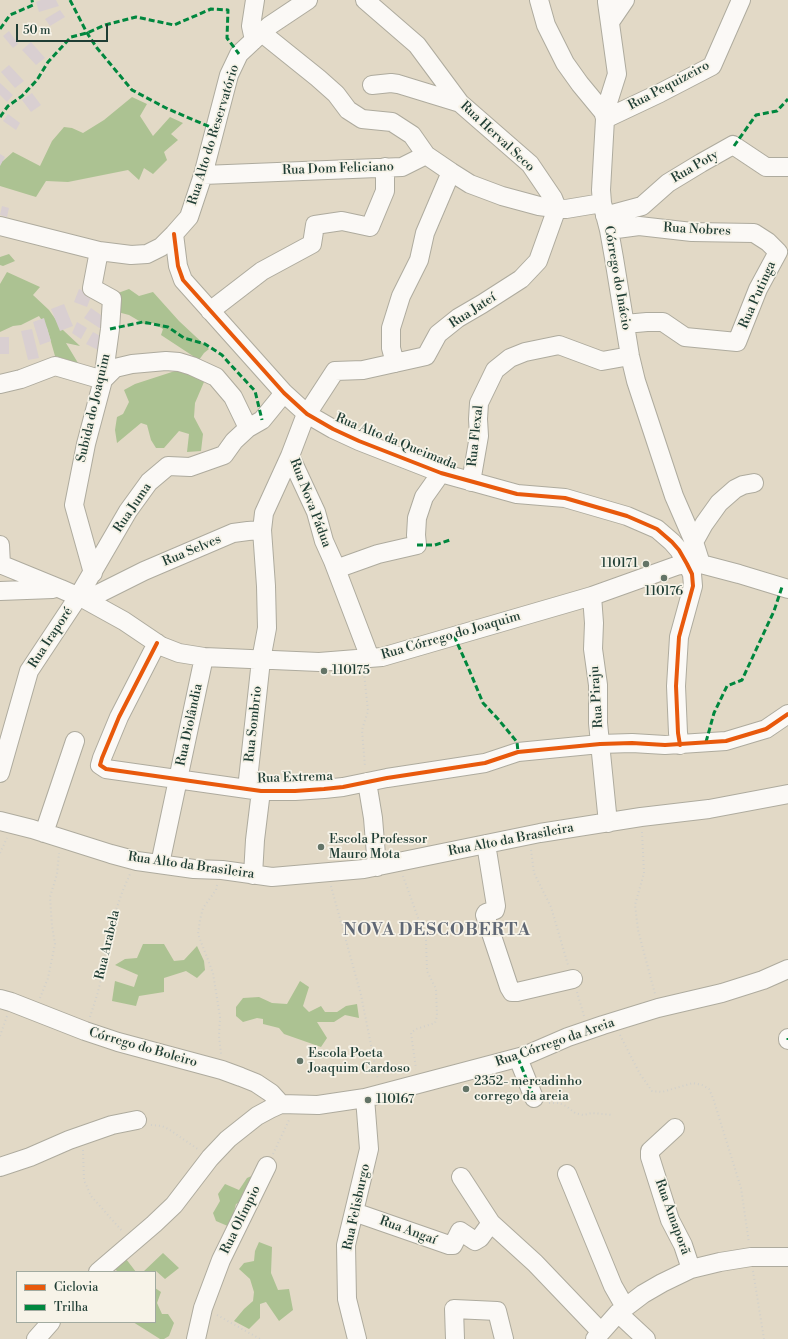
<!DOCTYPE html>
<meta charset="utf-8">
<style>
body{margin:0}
#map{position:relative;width:788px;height:1339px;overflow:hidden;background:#e2d9c6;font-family:"Libre Bodoni",serif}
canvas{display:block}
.legend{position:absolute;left:16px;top:1271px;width:140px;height:52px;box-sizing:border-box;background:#f7f3e8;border:1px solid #a1aaa0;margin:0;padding:5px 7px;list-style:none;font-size:12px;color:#1f3d34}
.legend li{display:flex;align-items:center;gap:8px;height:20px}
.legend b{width:20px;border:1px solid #a1aaa0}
.scale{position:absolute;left:16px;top:24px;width:92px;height:18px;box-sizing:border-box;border:2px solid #1f3d34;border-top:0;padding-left:5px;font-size:12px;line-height:14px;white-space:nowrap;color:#1f3d34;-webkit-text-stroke:3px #f7f3e8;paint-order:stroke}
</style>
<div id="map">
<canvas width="788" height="1339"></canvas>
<ul class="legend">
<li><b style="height:5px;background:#e8590c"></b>Ciclovia</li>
<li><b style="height:5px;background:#00873e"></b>Trilha</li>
</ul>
<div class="scale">50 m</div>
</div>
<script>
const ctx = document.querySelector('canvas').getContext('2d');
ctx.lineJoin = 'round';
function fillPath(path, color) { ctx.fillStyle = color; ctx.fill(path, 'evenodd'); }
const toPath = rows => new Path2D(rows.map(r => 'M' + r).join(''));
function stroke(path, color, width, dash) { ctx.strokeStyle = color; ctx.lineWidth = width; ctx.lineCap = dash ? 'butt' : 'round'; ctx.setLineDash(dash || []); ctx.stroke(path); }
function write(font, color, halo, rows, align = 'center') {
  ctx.font = font + ' "Libre Bodoni",serif'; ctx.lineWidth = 3.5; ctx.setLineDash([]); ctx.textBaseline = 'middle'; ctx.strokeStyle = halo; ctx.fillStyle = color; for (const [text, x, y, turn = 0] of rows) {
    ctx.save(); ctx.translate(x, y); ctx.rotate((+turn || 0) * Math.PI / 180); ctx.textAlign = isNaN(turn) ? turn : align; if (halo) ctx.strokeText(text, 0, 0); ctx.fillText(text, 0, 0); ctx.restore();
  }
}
fillPath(toPath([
 [132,97,147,104,140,116,153,136,170,117,183,123,171,134,178,140,164,152,167,160,153,174,144,168,139,180,128,170,68,182,46,181,36,197,0,186,0,160,3,161,13,152,40,166,52,141,64,127,72,128,83,133,104,120],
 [9,254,15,261,3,266,0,265,0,257],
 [7,272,40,287,33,295,49,310,63,330,80,346,66,343,78,363,55,356,47,328,39,316,21,325,13,326,0,332,0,284],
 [129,289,139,296,153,292,179,321,209,349,204,353,199,360,161,335,163,329,153,323,146,325,129,315,114,311,118,293],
 [186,369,199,374,204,382,195,403,194,417,203,434,201,451,187,452,189,434,179,431,164,448,156,448,151,440,147,425,141,423,117,443,115,430,117,417,123,414,129,402,124,390,135,384,175,371],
 [143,944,164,944,174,961,184,960,197,946,204,961,205,970,197,978,186,971,164,978,164,992,139,996,136,1006,112,1001,115,981,134,987,138,975,115,965,125,959,137,958],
 [300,981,309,987,303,1006,309,1012,321,1006,325,1012,337,1012,346,1006,357,1004,359,1018,345,1015,334,1022,317,1022,327,1038,321,1047,284,1034,279,1028,263,1024,263,1019,257,1018,243,1022,236,1016,236,1007,243,998,259,997,272,1003,287,1004],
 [256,1174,248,1199,236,1204,230,1227,216,1221,213,1213,220,1201,218,1194,225,1184,239,1190,247,1178],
 [259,1242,272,1247,271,1273,278,1290,289,1289,293,1310,279,1321,266,1302,260,1304,260,1318,249,1329,234,1321,244,1309,253,1301,254,1292,250,1279,239,1269,244,1263,254,1261,255,1251],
 [163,1253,179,1268,165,1279,156,1271,154,1272,143,1272],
 [123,1255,136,1272,118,1272,112,1266],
 [155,1288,161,1292,157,1303,162,1314,168,1314,174,1323,169,1336,164,1339,160,1339,133,1322,155,1322]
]), '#acc292');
fillPath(toPath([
 [41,0,56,0,59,6,39,12,36,2],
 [60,10,65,17,50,26,45,19],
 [9,31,18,44,13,48,3,36],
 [31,42,45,58,36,65,22,50],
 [9,65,24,81,15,88,1,72],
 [0,83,13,95,7,102,0,95],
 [32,93,41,105,31,112,22,100],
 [8,114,20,123,16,130,3,121],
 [0,154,5,157,0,166],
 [2,206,9,208,7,217,0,215],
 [79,289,92,294,87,307,74,302],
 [64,304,73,326,60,331,51,309],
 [91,308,108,320,101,329,84,318],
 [44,318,51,341,40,345,33,322],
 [77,322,87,328,81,339,72,333],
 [32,329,39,358,28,360,21,331],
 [93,332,104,338,98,350,86,344],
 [0,337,9,337,9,354,0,354]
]), '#d9cfd1');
const minor = toPath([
 [539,0,546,25,565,63,580,84,604,113,605,119,601,190,602,203,609,230,614,258,630,356,636,381,674,496,694,542,701,564],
 [610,22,625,0],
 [262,33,318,78,336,94,348,110,362,119,392,122,412,135,426,155],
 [254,40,251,26,255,0],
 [372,85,391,83,398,84,460,103],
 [604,115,617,74,607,2,607,0],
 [605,119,660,93,712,66,741,0],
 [203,175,402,167,426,155,451,172,470,184,502,196,539,206,554,208,566,209,602,203],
 [605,216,642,206,668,183,701,163,733,145,766,167,788,167],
 [0,226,99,251,131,255,147,254,161,247,174,234,189,217,203,175,229,75,239,54,269,26,308,0],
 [609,230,639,226,692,232,754,233,768,242,778,252,758,289,737,342,685,337,663,322,647,322,625,324],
 [174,234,178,266,183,280,284,393,307,414,333,429,359,441,441,473,517,494,565,498,627,516,657,529,672,542,679,550,687,564,692,574,693,586,679,637,676,686,678,733,680,745],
 [210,311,262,271,312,244,315,225,342,221,370,227,385,191,385,167],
 [395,363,391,348,391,328,401,296,419,260,425,233,451,172],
 [0,384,21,379,55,366,103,380,115,368,132,364,166,361,179,362,192,366,216,377,233,397,248,428],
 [306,414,290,456,316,512,324,541,333,561,370,658],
 [307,414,335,371,363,370,426,356,438,334,458,318,482,304,521,279,538,261,557,208,553,198,530,164,460,103,417,45,365,0],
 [471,482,479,436,478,419,479,403,495,370,510,358,525,352,559,345,602,361,630,356],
 [694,542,704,524,719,503,735,489,743,485,754,483],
 [0,545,1,565],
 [0,564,61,589,86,600,124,621,161,646,179,653,204,657,319,662,382,657,592,596,676,566,687,564,701,564,739,574,788,589],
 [336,569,378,554,417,545,416,535,417,518,424,497,441,473],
 [93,573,74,505,86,444,103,380,110,329,112,299,92,288,99,251],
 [0,591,53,589],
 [592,596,594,623,593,649,598,685,598,723,608,823],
 [86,600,144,571,233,533,248,531,262,530],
 [157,643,119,717,102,758,100,765,106,769,261,791,295,791,324,789,343,787,387,778,485,763,518,752,600,744,632,743,665,745,726,741,766,729,788,714],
 [0,773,29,671,78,597,128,511,149,482,168,466,190,467,224,455,234,441,248,428,262,420,284,393],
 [367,782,373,818,377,867],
 [247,789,261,660,267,628,266,586,262,530,264,513,290,456],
 [0,821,32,829,111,854,137,861,194,869,222,870,272,877,364,869,540,833,641,817,709,809,788,794],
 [44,833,75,741],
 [486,844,496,906,495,910,486,913,485,915,509,987,512,992,517,992,573,979],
 [160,864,204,657],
 [253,875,255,840,261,791],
 [0,999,11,1002,85,1031,118,1042,222,1070,241,1077,256,1083,271,1093,281,1104],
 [788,1038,788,1040],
 [518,1058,534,1098],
 [675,1128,650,1151,650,1157,670,1220,683,1245,691,1269],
 [0,1167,30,1157,69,1140,112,1125,137,1120],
 [567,1174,613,1286,625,1307],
 [461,1177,491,1223,535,1263,601,1332],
 [354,1212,449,1245,453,1245,460,1231,475,1241,480,1238,491,1223],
 [98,1272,154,1224,174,1205,210,1158,228,1139,257,1116,270,1109,281,1104,318,1105,365,1098,524,1056,568,1037,603,1025,658,1008,722,993,763,980,788,969],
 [618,1313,646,1339],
 [36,1339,51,1322],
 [196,1339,203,1308,221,1260,267,1166],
 [357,1339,347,1299,346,1245,369,1149,365,1098],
 [455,1339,454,1309,497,1311,504,1339],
 [595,1339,618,1313,643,1294,662,1283,691,1269,720,1262,751,1257,788,1257]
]);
stroke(minor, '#aeab9e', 20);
stroke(toPath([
 [364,673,368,711,362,730,365,767],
 [642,832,644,873,635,905,638,930,655,994],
 [531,850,534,873,551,907,568,965],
 [0,853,7,838],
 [403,876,426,940,427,971,436,989,437,1016,435,1023,416,1029,411,1033,416,1069],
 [217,885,216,890,203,908,200,920,198,934,213,973,220,1017,219,1036,221,1054],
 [331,886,361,995,378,1080],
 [577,992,584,1016],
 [40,998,48,978,55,944,52,926,50,897,57,874,59,853],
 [90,1017,98,992,106,958,105,952,110,927,123,890,130,874],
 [620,1035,640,1074,652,1091,662,1092,693,1083,702,1085,709,1089,713,1098,741,1188,749,1243],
 [0,1036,7,1016],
 [549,1103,559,1103,566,1106,575,1113,583,1115,592,1113,613,1115],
 [151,1125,162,1126,170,1130,199,1150],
 [83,1150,84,1180,91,1196,123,1232],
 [273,1154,290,1118],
 [753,1271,764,1339],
 [217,1315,260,1339]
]), '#d1d0cb', 2, [1, 3]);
stroke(minor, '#fbf9f6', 18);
stroke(toPath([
 [70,0,87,33,97,48,132,90,168,109,215,129],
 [0,29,10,15,33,5,32,0],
 [0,117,8,106,22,96,37,80,48,62,71,37,87,33,105,25,136,17,174,25,211,9,228,10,227,38,239,54],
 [734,146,756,115,777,111,788,99],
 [110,329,143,322,168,327,184,338,205,344,222,355,229,363,255,391,262,420],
 [417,545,435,545,450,540],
 [454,636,468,667,483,703,498,719,517,742,518,752],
 [706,742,714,713,727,686,742,680,774,611,782,587],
 [788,1038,788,1040],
 [518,1058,534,1098]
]), '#00873e', 3, [6, 3]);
stroke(toPath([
 [174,234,178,266,183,280,284,393,307,414,333,429,359,441,441,473,517,494,565,498,627,516,657,529,672,542,679,550,687,564,692,574,693,586,679,637,676,686,678,733,680,745],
 [157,643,119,717,102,758,100,765,106,769,261,791,295,791,324,789,343,787,387,778,485,763,518,752,600,744,632,743,665,745,726,741,766,729,788,714]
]), '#e8590c', 4);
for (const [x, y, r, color] of [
 [646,564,4,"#637467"],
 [664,578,4,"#637467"],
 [324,671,4,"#637467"],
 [321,847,4,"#637467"],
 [300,1061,4,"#637467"],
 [466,1089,4,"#637467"],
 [368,1100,4,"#637467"]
]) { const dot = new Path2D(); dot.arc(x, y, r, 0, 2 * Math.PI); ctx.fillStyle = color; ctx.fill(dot); stroke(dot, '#f7f3e8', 1.5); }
write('13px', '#1f3d34', '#f7f3e8', [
 ["Rua Pequizeiro",669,86,-28],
 ["Rua Alto do Reservatório",214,135,-73],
 ["Rua Herval Seco",497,137,43],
 ["Rua Poty",695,167,-30],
 ["Rua Dom Feliciano",338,169,-2],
 ["Rua Nobres",697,230,3],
 ["Córrego do Inácio",617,278,80],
 ["Rua Putinga",758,295,-66],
 ["Rua Jateí",473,311,-33],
 ["Subida do Joaquim",94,408,-77],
 ["Rua Flexal",476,436,-84],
 ["Rua Alto da Queimada",396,442,22],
 ["Rua Nova Pádua",310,503,69],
 ["Rua Juma",133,508,-56],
 ["Rua Selves",192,551,-23],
 ["Rua Córrego do Joaquim",451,636,-16],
 ["Rua Iraporé",51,638,-57],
 ["Rua Piraju",597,697,-94],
 ["Rua Sombrio",254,724,-84],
 ["Rua Diolândia",190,725,-78],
 ["Rua Extrema",295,778,-2],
 ["Rua Alto da Brasileira",511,840,-11],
 ["Rua Alto da Brasileira",191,866,8],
 ["Rua Arabela",108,945,-77],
 ["Rua Córrego da Areia",555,1043,-19],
 ["Córrego do Boleiro",143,1048,16],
 ["Rua Felisburgo",357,1207,-78],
 ["Rua Amaporã",672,1217,70],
 ["Rua Olímpio",241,1220,-64],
 ["Rua Angaí",408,1231,20]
]);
write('13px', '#1f3d34', '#f7f3e8', [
 ["110171",638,564,"right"],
 ["110176",664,592,"center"],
 ["110175",332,671],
 ["Escola Professor",329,840],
 ["Mauro Mota",329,855],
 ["Escola Poeta",308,1054],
 ["Joaquim Cardoso",308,1069],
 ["2352- mercadinho",474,1082],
 ["corrego da areia",474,1097],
 ["110167",376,1100]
], 'left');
ctx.letterSpacing = '1px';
write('bold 17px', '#5f6774', '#f7f3e8', [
 ["NOVA DESCOBERTA",437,931]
]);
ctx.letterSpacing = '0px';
</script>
